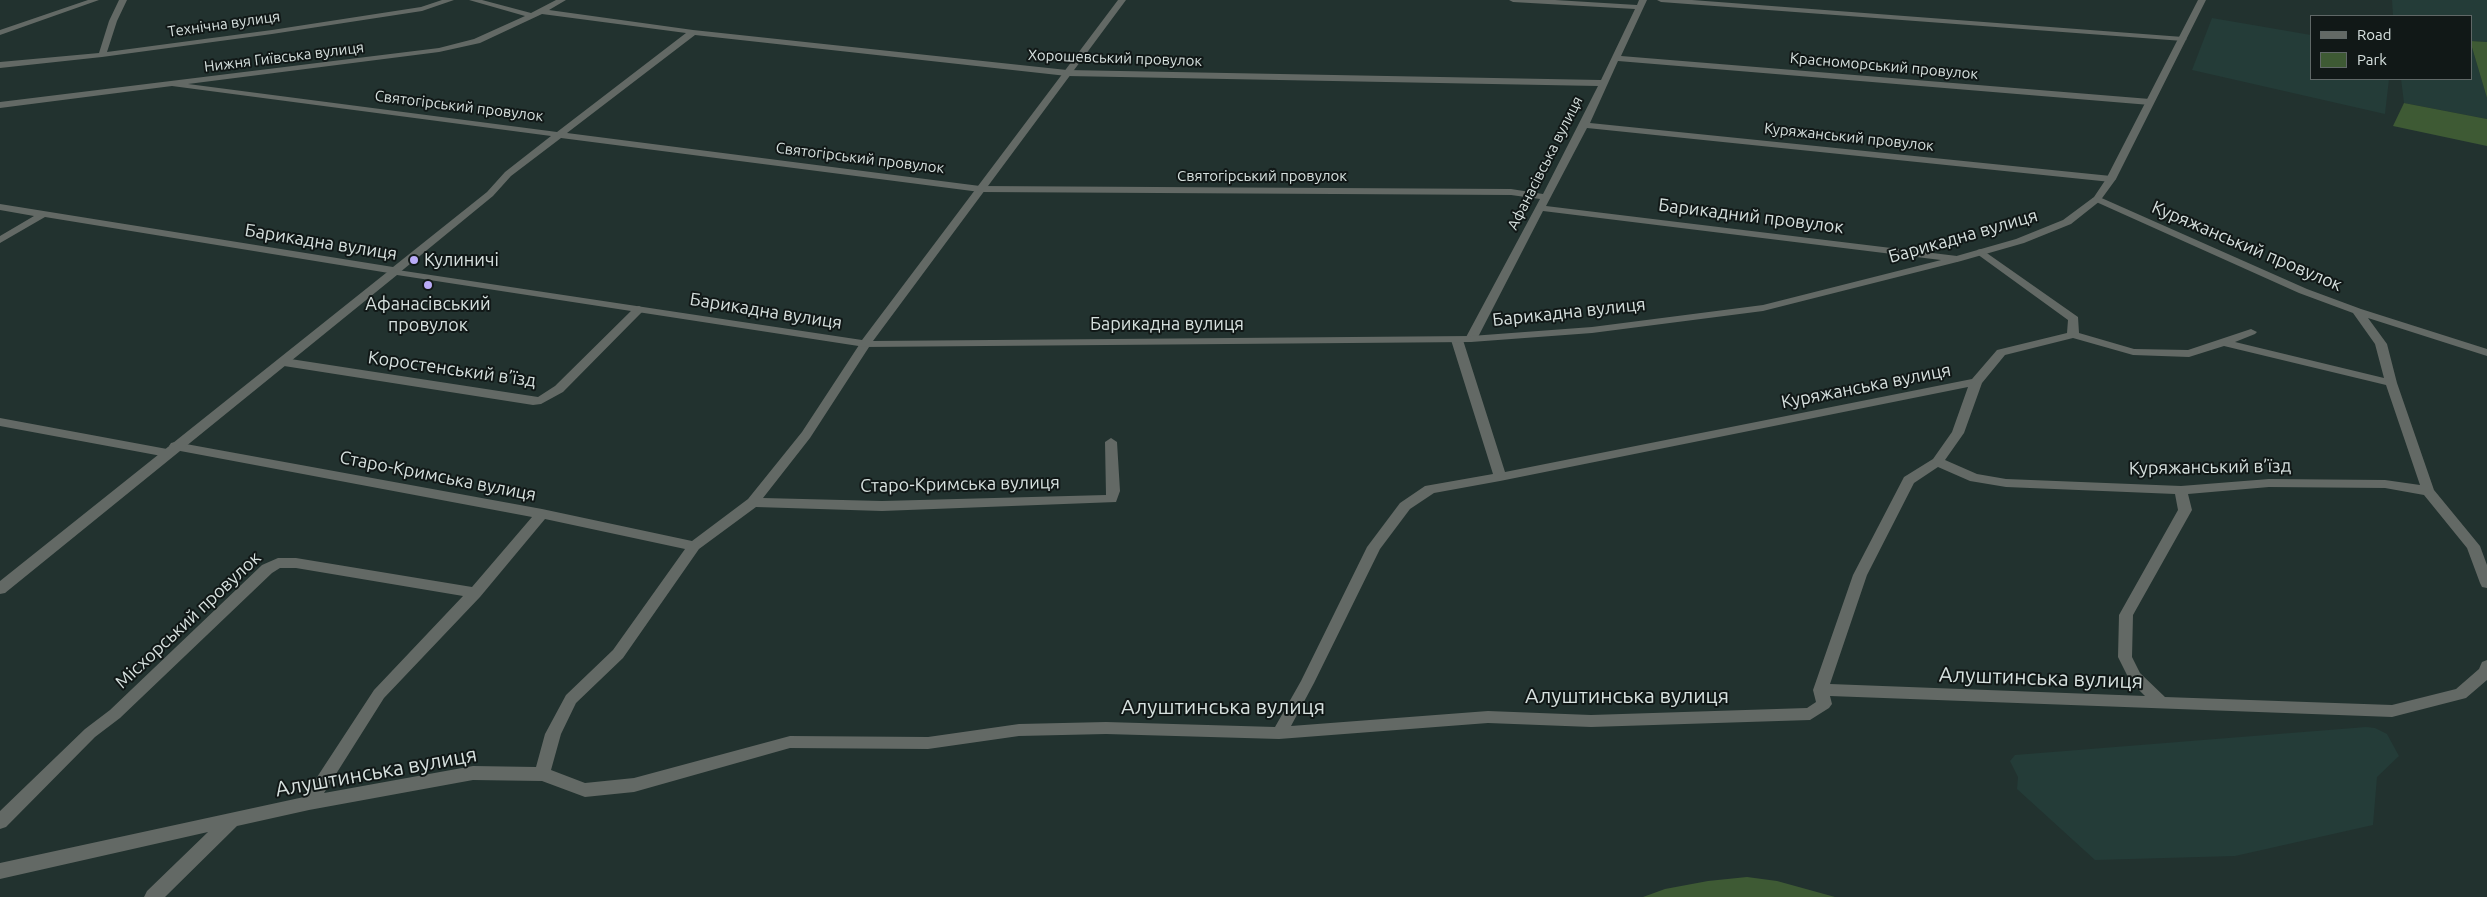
<!DOCTYPE html>
<meta charset="utf-8">
<style>
body{margin:0}
#map{position:relative;width:2487px;height:897px;overflow:hidden;background:#22322f;font-family:Ubuntu,sans-serif}
canvas{display:block}
.legend{position:absolute;left:2310px;top:15px;width:162px;height:65px;box-sizing:border-box;background:#111817;border:1px solid #606867;margin:0;padding:6px 9px;list-style:none;font-size:15px;color:#d7e1df}
.legend li{display:flex;align-items:center;gap:10px;height:25px}
.legend b{width:25px;border:1px solid #606867}
</style>
<div id="map">
<canvas width="2487" height="897"></canvas>
<ul class="legend">
<li><b style="height:6px;background:#636965"></b>Road</li>
<li><b style="height:14px;background:#3e5a34"></b>Park</li>
</ul>
</div>
<script>
const ctx = document.querySelector('canvas').getContext('2d');
ctx.lineJoin = 'round';
function fillPath(path, color) { ctx.fillStyle = color; ctx.fill(path, 'evenodd'); }
const toPath = rows => new Path2D(rows.map(r => 'M' + r).join(''));
function stroke(path, color, width, dash) { ctx.strokeStyle = color; ctx.lineWidth = width; ctx.lineCap = dash ? 'butt' : 'round'; ctx.setLineDash(dash || []); ctx.stroke(path); }
function write(font, color, halo, rows, align = 'center') {
  ctx.font = font + ' Ubuntu,sans-serif'; ctx.lineWidth = 4; ctx.setLineDash([]); ctx.textBaseline = 'middle'; ctx.strokeStyle = halo; ctx.fillStyle = color; for (const [text, x, y, turn = 0] of rows) {
    ctx.save(); ctx.translate(x, y); ctx.rotate((+turn || 0) * Math.PI / 180); ctx.textAlign = isNaN(turn) ? turn : align; if (halo) ctx.strokeText(text, 0, 0); ctx.fillText(text, 0, 0); ctx.restore();
  }
}
fillPath(toPath([
 [2392,0,2487,0,2487,42,2471,41,2471,16,2393,16],
 [2212,18,2311,35,2311,79,2389,79,2385,114,2192,70],
 [2471,44,2487,98,2487,119,2404,103,2401,79,2471,79],
 [2366,727,2375,728,2387,734,2399,756,2377,777,2373,825,2235,856,2095,860,2017,789,2018,777,2010,761,2015,755]
]), '#243c38');
fillPath(toPath([
 [2471,41,2487,42,2487,98,2471,44],
 [2404,103,2487,119,2487,146,2393,126],
 [1747,877,1777,881,1835,897,1643,897,1665,889,1708,881]
]), '#3e5a34');
fillPath(toPath([
 [88,0,99,0,0,35,0,30,88,0],
 [119,0,127,0,117,21,107,52,272,30,421,7,442,0,454,0,422,11,272,34,102,57,0,68,0,62,99,53,109,21,119,0],
 [469,0,482,0,531,13,556,0,566,0,549,10,693,30,1067,70,1601,80,1635,9,1513,2,1509,0,1555,0,1637,5,1639,0,1647,0,1621,56,2150,99,2154,102,2150,105,1618,61,1590,123,2111,176,2116,179,2111,182,1587,128,1546,206,1957,256,1962,259,1957,262,1543,211,1477,339,1471,342,1465,339,1540,199,1511,195,980,192,561,138,511,176,493,196,399,273,395,274,45,217,0,243,0,236,34,216,0,210,0,204,393,267,487,192,505,172,551,136,172,86,0,108,0,102,439,48,474,39,525,16,469,0],
 [542,14,686,33,557,132,188,84,439,52,480,43,542,14],
 [695,35,1067,76,1598,86,1543,194,1511,189,980,186,567,133,695,35],
 [1657,0,1692,0,2183,37,2187,39,2183,41,1661,2,1657,0],
 [2097,196,2307,289,2361,309,2487,349,2487,356,2368,318,2387,344,2397,383,2434,490,2480,546,2487,565,2487,588,2482,587,2480,583,2467,548,2424,495,2385,488,2269,487,2188,494,2192,510,2133,615,2132,657,2140,673,2165,697,2392,705,2456,689,2479,669,2482,662,2487,660,2487,680,2466,698,2392,717,1830,696,1832,704,1829,708,1810,720,1591,727,1488,723,1279,739,1106,734,1019,736,928,749,790,748,634,792,585,797,542,781,473,780,309,810,237,826,165,897,144,897,147,891,208,832,0,879,0,863,304,797,374,690,463,596,296,568,280,568,272,573,120,718,95,737,6,827,0,829,0,811,85,729,110,710,262,565,278,558,296,558,472,587,532,517,175,450,169,446,171,443,175,442,542,509,692,541,748,499,802,432,861,342,869,342,871,344,810,438,763,498,882,501,1106,495,1105,442,1111,438,1117,442,1120,491,1116,502,882,511,756,507,699,549,623,658,576,703,561,734,551,770,585,783,634,778,790,736,928,737,1019,724,1106,722,1275,727,1301,681,1367,547,1400,503,1425,486,1493,474,1451,340,1453,338,1461,338,1463,340,1505,472,1972,379,1997,350,2067,333,2068,320,1977,254,1977,250,1981,249,2078,317,2079,333,2134,349,2188,350,2251,329,2257,332,2255,334,2235,342,2384,378,2375,344,2353,313,2299,293,2094,201,2092,199,2097,196],
 [2073,338,2133,355,2189,357,2224,346,2386,385,2420,485,2385,480,2269,479,2181,486,2006,479,1977,474,1945,460,1964,433,1982,383,2005,355,2073,338],
 [1968,387,1952,432,1933,459,1904,477,1853,575,1813,690,1816,702,1807,708,1591,715,1488,711,1291,726,1314,683,1380,549,1410,509,1434,493,1500,481,1968,387],
 [1938,467,1970,481,2006,487,2175,494,2178,510,2119,615,2118,657,2130,681,2145,696,1830,684,1867,575,1914,483,1938,467],
 [545,519,685,549,613,650,566,695,545,734,536,767,473,766,324,793,384,698,480,597,545,519],
 [639,306,645,309,643,311,563,392,541,404,533,405,284,366,278,362,284,358,538,397,555,386,635,307,639,306],
 [0,418,167,449,173,453,167,457,0,426,0,418]
]), '#636965');
fillPath(toPath([
 [1118,0,1126,0,873,341,1471,336,1592,327,1763,305,1953,257,2016,239,2063,220,2094,197,2106,179,2198,0,2206,0,2116,179,2100,201,2071,224,2024,243,1961,261,1763,311,1592,333,1471,342,865,347,397,275,5,593,0,594,0,581,391,269,862,340,1118,0]
]), '#636965');
for (const [x, y, r, color] of [
 [414,260,5,"#b9abf7"],
 [428,285,5,"#b9abf7"]
]) { const dot = new Path2D(); dot.arc(x, y, r, 0, 2 * Math.PI); ctx.fillStyle = color; ctx.fill(dot); stroke(dot, '#111817', 2); }
write('15px', '#d7e1df', '#111817', [
 ["Технічна вулиця",224,24,-8],
 ["Нижня Гиївська вулиця",284,57,-7],
 ["Хорошевський провулок",1115,58,2],
 ["Красноморський провулок",1884,66,5],
 ["Святогірський провулок",459,106,7],
 ["Куряжанський провулок",1849,137,6],
 ["Святогірський провулок",860,158,7],
 ["Афанасівська вулиця",1545,163,-63],
 ["Святогірський провулок",1262,176]
]);
write('18px', '#d7e1df', '#111817', [
 ["Барикадний провулок",1751,216,7],
 ["Барикадна вулиця",1963,236,-16],
 ["Барикадна вулиця",321,242,9],
 ["Куряжанський провулок",2247,246,23],
 ["Барикадна вулиця",766,311,9],
 ["Барикадна вулиця",1569,312,-6],
 ["Барикадна вулиця",1167,324],
 ["Коростенський в’їзд",452,369,8],
 ["Куряжанська вулиця",1866,386,-11],
 ["Куряжанський в’їзд",2210,467,-1],
 ["Старо-Кримська вулиця",438,476,11],
 ["Старо-Кримська вулиця",960,484,-1],
 ["Місхорський провулок",188,620,-43]
]);
write('18px', '#d7e1df', '#111817', [
 ["Кулиничі",424,260],
 ["Афанасівський",428,304,"center"],
 ["провулок",428,325,"center"]
], 'left');
write('21px', '#d7e1df', '#111817', [
 ["Алуштинська вулиця",2041,678,2],
 ["Алуштинська вулиця",1627,696],
 ["Алуштинська вулиця",1223,707],
 ["Алуштинська вулиця",376,772,-10]
]);
</script>
